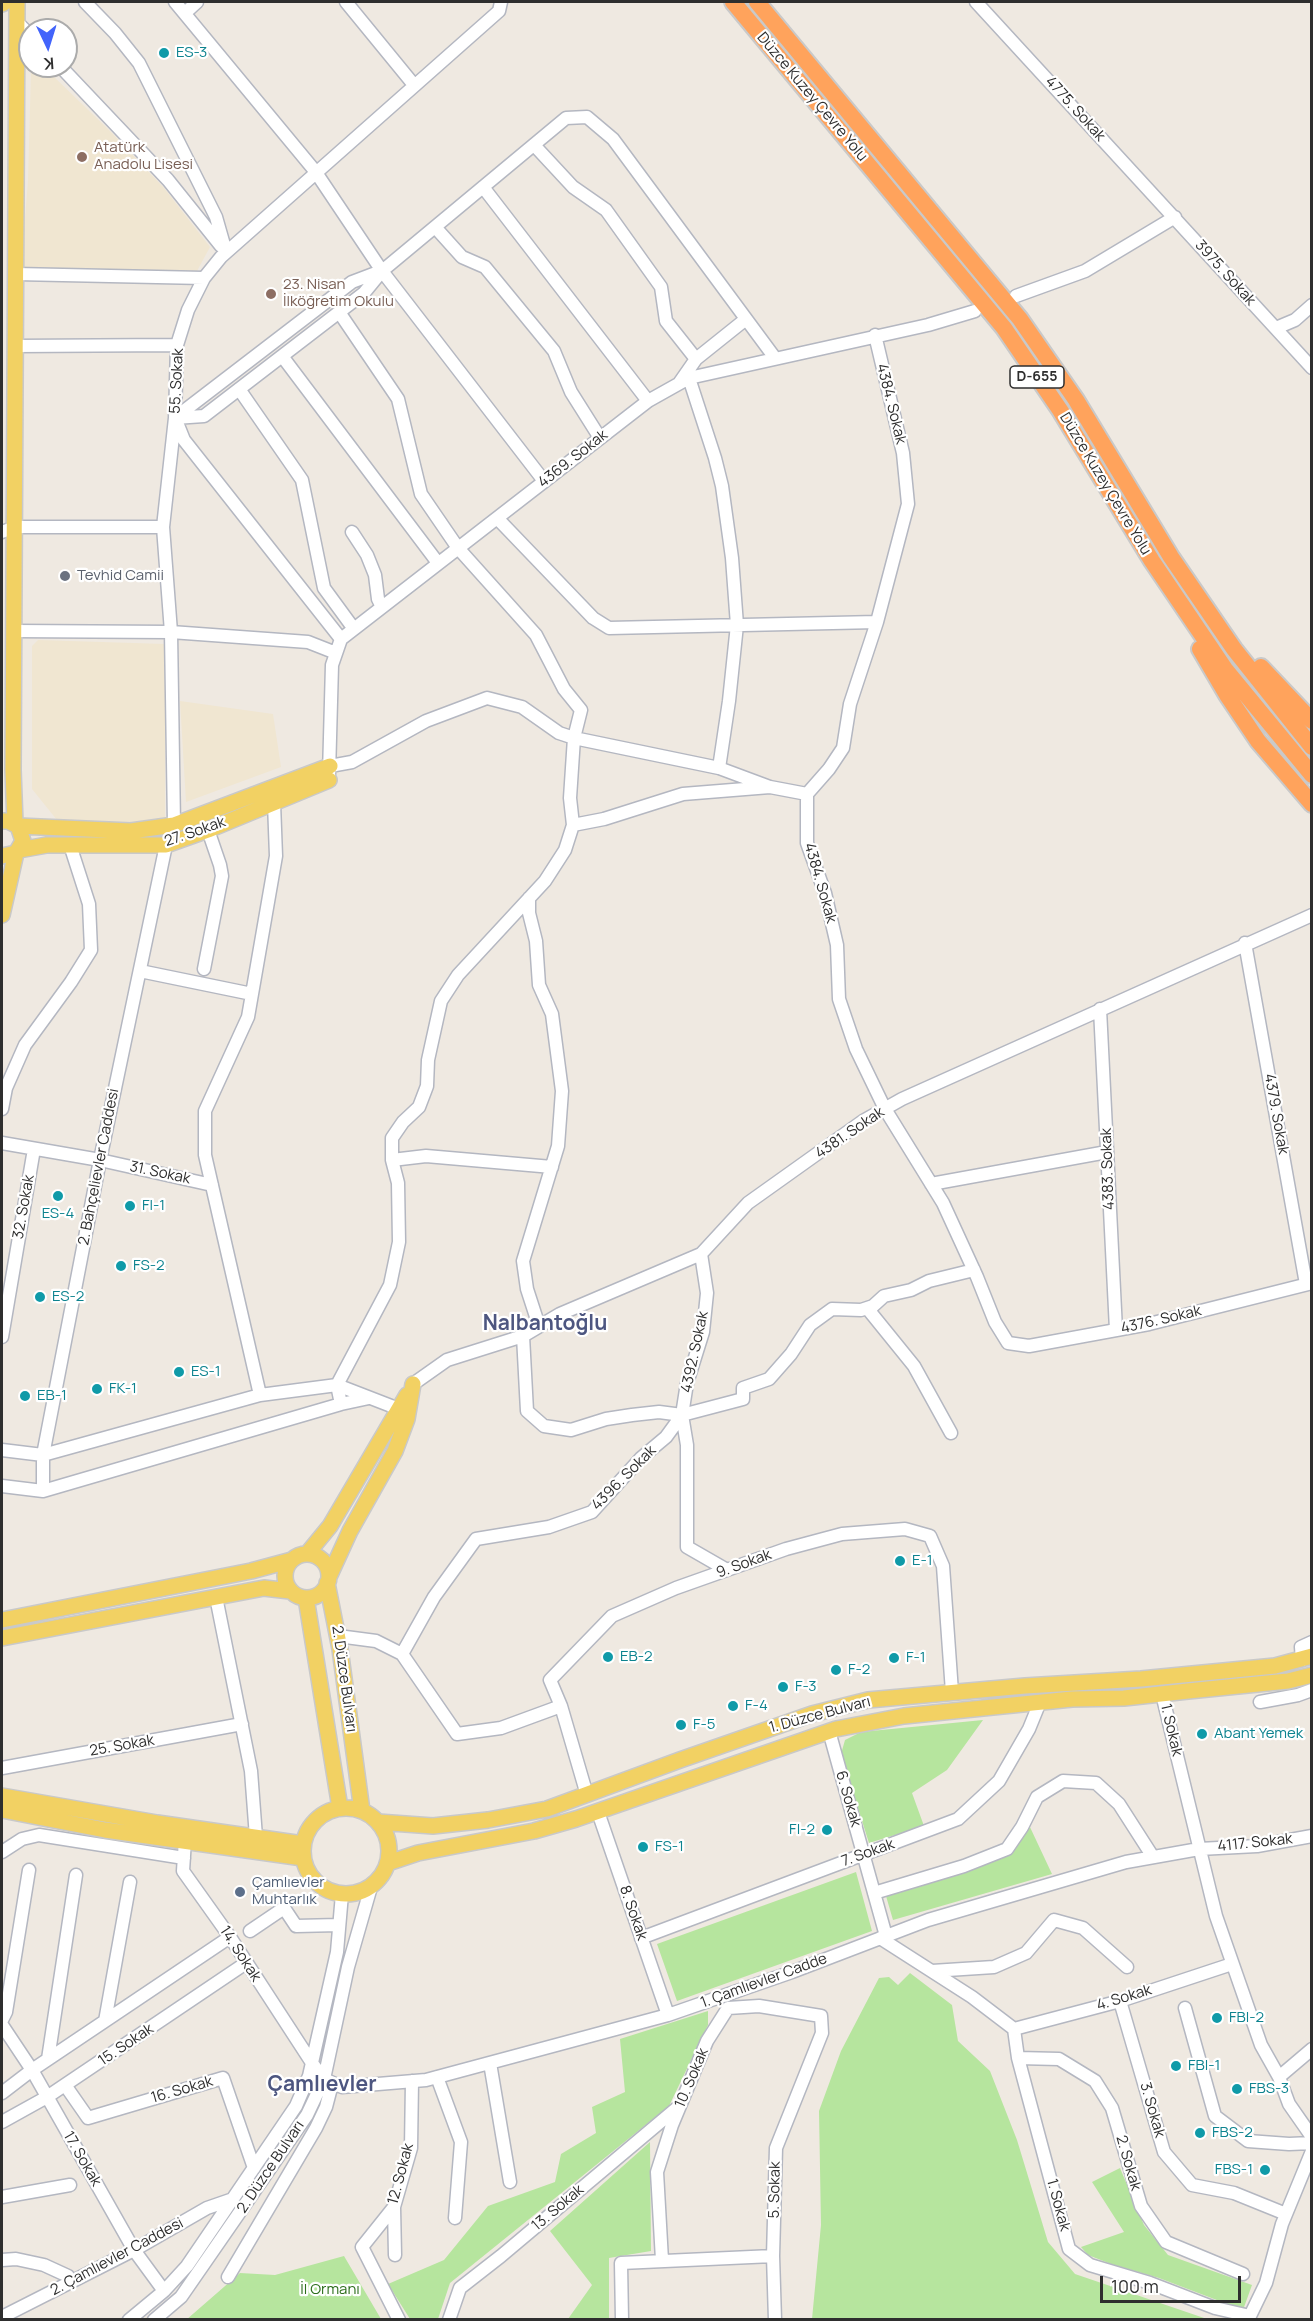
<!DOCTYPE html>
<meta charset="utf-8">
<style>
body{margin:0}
#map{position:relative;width:1313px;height:2321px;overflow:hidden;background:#efe9e1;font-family:Manrope,sans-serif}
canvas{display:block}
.frame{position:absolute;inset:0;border:3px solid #2e2e2e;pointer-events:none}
.north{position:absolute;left:18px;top:18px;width:60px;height:60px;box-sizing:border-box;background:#fff;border:2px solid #ababab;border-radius:50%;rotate:176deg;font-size:16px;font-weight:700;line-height:24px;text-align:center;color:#2e2e2e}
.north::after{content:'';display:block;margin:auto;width:21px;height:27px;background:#4264fb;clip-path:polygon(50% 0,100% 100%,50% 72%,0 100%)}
.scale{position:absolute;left:1100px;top:2276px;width:141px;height:27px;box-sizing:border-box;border:3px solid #2e2e2e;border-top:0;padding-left:8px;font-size:18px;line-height:21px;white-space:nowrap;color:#2e2e2e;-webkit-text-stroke:4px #fff;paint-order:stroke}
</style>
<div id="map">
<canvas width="1313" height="2321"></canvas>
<div class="frame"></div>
<div class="north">K</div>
<div class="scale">100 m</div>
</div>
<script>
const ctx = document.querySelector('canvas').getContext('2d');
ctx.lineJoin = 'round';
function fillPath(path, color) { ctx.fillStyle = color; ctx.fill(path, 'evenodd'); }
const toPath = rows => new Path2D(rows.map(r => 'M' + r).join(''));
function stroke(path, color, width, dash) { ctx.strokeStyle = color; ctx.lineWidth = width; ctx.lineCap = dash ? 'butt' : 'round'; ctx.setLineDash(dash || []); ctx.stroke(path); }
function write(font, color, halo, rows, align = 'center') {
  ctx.font = font + ' Manrope,sans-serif'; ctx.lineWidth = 4.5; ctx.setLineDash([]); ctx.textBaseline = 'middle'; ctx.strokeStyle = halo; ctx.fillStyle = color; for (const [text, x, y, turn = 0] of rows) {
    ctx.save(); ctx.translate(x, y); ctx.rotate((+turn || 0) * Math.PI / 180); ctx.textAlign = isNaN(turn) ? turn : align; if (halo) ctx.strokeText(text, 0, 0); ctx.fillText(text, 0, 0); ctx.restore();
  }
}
fillPath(toPath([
 [31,72,50,73,112,133,164,188,210,247,197,271,21,268,28,181],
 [38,640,165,644,165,820,155,822,61,825,32,789,32,646],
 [180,701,273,714,281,767,186,802]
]), '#f0e6d1');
fillPath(toPath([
 [983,1720,947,1770,912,1793,924,1826,869,1843,841,1754,845,1740,861,1732],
 [1029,1825,1052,1874,893,1920,886,1896,1011,1854],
 [856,1872,872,1931,677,2001,657,1944],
 [910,1973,952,2005,958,2041,990,2071,1017,2140,1048,2242,1075,2274,1207,2319,812,2319,821,2225,819,2111,841,2051,879,1978,889,1977,898,1985],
 [708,2011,708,2025,669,2106,450,2283,438,2319,410,2319,388,2284,444,2260,488,2206,555,2182,561,2154,596,2133,592,2107,625,2092,620,2039],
 [650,2142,651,2251,609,2258,609,2319,568,2319,592,2285,550,2231],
 [1120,2168,1144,2225,1168,2255,1252,2285,1243,2310,1159,2278,1111,2264,1088,2255,1081,2247,1124,2232,1092,2182],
 [344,2256,381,2319,186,2320,240,2273,275,2275]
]), '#b6e59e');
const minor = toPath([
 [85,2,115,33,139,63,216,217,226,252],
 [175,2,315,171,382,271,544,481],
 [346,2,414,85],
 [976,2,1312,368],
 [185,13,197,2],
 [17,22,30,35],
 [60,66,168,180,221,246],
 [534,145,573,187,606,210,661,287,666,321,696,359],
 [483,187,648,401],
 [435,227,462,257,485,267,554,351,571,392,600,438],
 [16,274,204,278],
 [1016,296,1085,271,1175,217],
 [339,312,398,399,421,494,458,548,536,635,564,689,581,710,574,738,570,798,573,825,565,850,545,881,458,975,441,1001,428,1060,427,1086,419,1107,403,1122,392,1138,392,1160,398,1183,399,1242,390,1285,337,1385,341,1404],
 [1276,328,1295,320,1312,305],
 [875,335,903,453,908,504,877,622,850,704,843,748,829,769,807,794,807,843,825,893,837,945,839,999,856,1049,885,1109,943,1203,977,1277,995,1322,1008,1343,1029,1346,1149,1324,1312,1283],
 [16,346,177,345],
 [282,356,438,563],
 [689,378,715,458,722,486,732,558,737,625,729,701,719,768],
 [680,382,696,359,746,319],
 [239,389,302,480,324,588,354,629],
 [176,417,352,282,381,271],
 [175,418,204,416,364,293,382,271,566,118,587,117,613,139,775,358],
 [176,420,184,440,341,639],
 [497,518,593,618,609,628,877,622],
 [2,532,15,527,163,527],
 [352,532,367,555,375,575,378,599,382,607],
 [14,631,171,632,308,642,336,653],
 [330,766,352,762,426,721,487,698,522,707,559,733,574,738,719,768,770,787],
 [329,774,332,665,341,639,648,401,689,378,928,325,975,311],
 [174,825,171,632,163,527,175,418,177,345,188,310,204,278,221,257,499,11,501,2],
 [573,825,604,819,683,794,770,787,807,794],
 [529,898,529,913,536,941,539,985,552,1014,562,1091,558,1146,523,1261,527,1289,539,1326],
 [1245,943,1306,1284],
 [204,969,222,876,220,865,208,830],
 [140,971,252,994],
 [1100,1009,1116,1330],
 [2,1109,6,1088,25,1045,71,982,91,950,89,904,70,845],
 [2,1143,100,1160,212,1185],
 [392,1160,426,1156,552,1167],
 [931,1184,1107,1152],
 [701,1254,707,1293,703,1332,687,1383,682,1415,687,1445,687,1547,727,1570],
 [867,1308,914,1366,951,1433],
 [523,1336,527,1411,544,1426,571,1430,606,1419,632,1415,659,1412,682,1415,743,1399,743,1388,769,1379,791,1354,810,1325,832,1309,861,1310,873,1306,884,1296,911,1290,929,1281,974,1270],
 [2,1337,34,1149],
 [413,1384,447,1360,523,1336,560,1314,701,1254,748,1203,863,1121,902,1099,1312,915],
 [260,1395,205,1155,205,1111,248,1017,276,856,274,803],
 [2,1450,43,1455,260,1395,337,1385,399,1409,404,1416],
 [2,1486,43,1491,341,1404,369,1398],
 [43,1491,43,1455,100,1160,166,845],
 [216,1597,251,1771,256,1837],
 [338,1636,376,1641,402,1654,457,1734,501,1728,561,1706],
 [402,1654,434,1597,476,1539,549,1527,592,1512,641,1458,666,1437,682,1415],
 [1302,1660,1301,1647,1312,1642],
 [1162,1694,1216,1916,1261,2045,1279,2077,1289,2104,1312,2137],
 [1260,1702,1298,1695,1312,1690],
 [829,1731,886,1936],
 [2,1768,242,1724],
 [587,1795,561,1706,550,1680,612,1616,676,1588,786,1549,842,1534,905,1529,930,1536,943,1566,952,1692],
 [598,1812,668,2015],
 [185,1840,183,1871,230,1937,312,2063,324,2079,342,2087,426,2080,668,2015,792,1972,928,1920,1126,1862,1199,1849,1257,1846,1312,1836],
 [2,1852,22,1839,39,1835,184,1858],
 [874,1893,964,1866,1007,1849,1022,1827,1037,1797,1063,1781,1096,1783,1119,1804,1153,1857],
 [250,1931,284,1908,296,1926,339,1925],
 [641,1938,958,1819,999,1781,1029,1729,1040,1702],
 [880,1938,972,1997,1014,2029,1018,2058,1069,2249,1090,2265,1150,2283,1215,2308,1250,2316,1266,2283,1282,2224,1312,2151],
 [932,1971,994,1967,1026,1953,1054,1920,1083,1928,1127,1967],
 [1120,2001,1164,2152,1192,2185,1234,2193,1286,2214],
 [1185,2008,1215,2116,1248,2141,1289,2144,1312,2143],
 [2,2020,6,2012,29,1870],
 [105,2021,130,1882],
 [2,2025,32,2070,134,2250,164,2291],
 [1014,2029,1120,2001,1232,1964],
 [1018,2058,1059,2059,1095,2081,1112,2108,1141,2206,1166,2242,1243,2274],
 [48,2059,76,1875],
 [490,2063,510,2182],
 [437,2077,461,2142,455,2218],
 [1279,2077,1312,2049],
 [65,2085,88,2118,223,2078,254,2168],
 [2,2093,32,2070,230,1937],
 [2,2122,47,2097,246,1963],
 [2,2197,70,2185],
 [394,2207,395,2255],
 [2,2260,16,2259,44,2265,68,2276,72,2282],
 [662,2260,657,2172,672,2125,707,2041,728,2008,759,2006,821,2016,822,2033,776,2148,773,2256,775,2320],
 [228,2277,316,2128,326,2107,332,2084],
 [2,2317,134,2250,207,2208,233,2199],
 [129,2320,164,2291,187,2266,296,2106,309,2076,337,1952,342,1894],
 [154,2320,181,2297,307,2115,324,2079,348,1967,371,1887],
 [399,2320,362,2247,394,2207,411,2148,412,2081],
 [449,2320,460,2288,501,2256,677,2108],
 [622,2320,621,2263,773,2256]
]);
const major = toPath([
 [2,4,4,3],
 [2,821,8,821,18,826,23,841,16,853,2,856],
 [15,823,13,770,17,2],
 [18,826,131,831,174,825,330,766],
 [19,850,47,845,166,845,208,830,329,780],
 [2,915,16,853],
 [307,1554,330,1526,407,1395],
 '285 1576a22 22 0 1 1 44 0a22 22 0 1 1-44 0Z',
 [329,1577,350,1531,395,1451,407,1419,413,1384],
 [327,1583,340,1649,362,1811],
 [306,1598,340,1808],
 [2,1620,251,1571,292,1560],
 [2,1638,264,1588,290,1591],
 [2,1796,157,1823,303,1844],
 '303 1851a43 43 0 1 1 86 0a43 43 0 1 1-86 0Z',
 [2,1810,105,1830,303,1858],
 [378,1822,433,1826,488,1820,547,1809,680,1760,812,1714,868,1700,1025,1686,1141,1679,1275,1666,1312,1656],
 [388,1863,418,1853,534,1831,576,1819,836,1729,904,1716,1072,1699,1124,1698,1188,1691,1288,1681,1312,1675]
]);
const highway = toPath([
 [733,2,1004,328,1060,410,1152,561,1225,669,1312,775],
 [757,2,1020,319,1076,400,1171,557,1234,649,1312,747],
 [1200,649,1227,695,1258,741,1312,804],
 [1261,667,1312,721]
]);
stroke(minor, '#b4b7c1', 15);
stroke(major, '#c9c9c9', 18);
stroke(highway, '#c9c9c9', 20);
stroke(minor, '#fff', 12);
stroke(major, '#f2d163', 15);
stroke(highway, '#ffa35c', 16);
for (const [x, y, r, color] of [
 [164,53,6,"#0f9aa8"],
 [82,157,6,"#8d6e63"],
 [271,294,6,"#8d6e63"],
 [65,576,6,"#6b7280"],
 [58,1196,6,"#0f9aa8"],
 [130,1206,6,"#0f9aa8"],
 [121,1266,6,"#0f9aa8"],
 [40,1297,6,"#0f9aa8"],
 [179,1372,6,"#0f9aa8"],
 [97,1389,6,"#0f9aa8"],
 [25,1396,6,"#0f9aa8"],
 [900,1561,6,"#0f9aa8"],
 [608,1657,6,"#0f9aa8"],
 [894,1658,6,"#0f9aa8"],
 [836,1670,6,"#0f9aa8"],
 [783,1687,6,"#0f9aa8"],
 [733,1706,6,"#0f9aa8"],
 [681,1725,6,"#0f9aa8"],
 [1202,1734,6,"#0f9aa8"],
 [827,1830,6,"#0f9aa8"],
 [643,1847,6,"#0f9aa8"],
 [240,1892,6,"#5c6f8a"],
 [1217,2018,6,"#0f9aa8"],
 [1176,2066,6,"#0f9aa8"],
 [1237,2089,6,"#0f9aa8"],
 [1200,2133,6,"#0f9aa8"],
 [1265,2170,6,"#0f9aa8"]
]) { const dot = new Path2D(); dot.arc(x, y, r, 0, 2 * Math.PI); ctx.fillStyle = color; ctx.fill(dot); stroke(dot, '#fff', 2); }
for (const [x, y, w] of [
 [1037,377,54]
]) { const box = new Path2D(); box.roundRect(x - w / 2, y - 11, w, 22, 4.5); ctx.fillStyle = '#fff'; ctx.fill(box); stroke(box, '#2e2e2e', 1.5); }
write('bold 14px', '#2e2e2e', null, [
 ["D-655",1037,377]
]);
write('15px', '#0d838f', '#fff', [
 ["ES-3",176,53],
 ["FI-1",142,1206],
 ["ES-4",58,1214,"center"],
 ["FS-2",133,1266],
 ["ES-2",52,1297],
 ["ES-1",191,1372],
 ["FK-1",109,1389],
 ["EB-1",37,1396],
 ["E-1",912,1561],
 ["EB-2",620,1657],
 ["F-1",906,1658],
 ["F-2",848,1670],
 ["F-3",795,1687],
 ["F-4",745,1706],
 ["F-5",693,1725],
 ["Abant Yemek",1214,1734],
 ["FI-2",815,1830,"right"],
 ["FS-1",655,1847],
 ["FBI-2",1229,2018],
 ["FBI-1",1188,2066],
 ["FBS-3",1249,2089],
 ["FBS-2",1212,2133],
 ["FBS-1",1253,2170,"right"]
], 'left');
write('15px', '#2e2e2e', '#fff', [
 ["Düzce Kuzey Çevre Yolu",812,97,50],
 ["4775. Sokak",1075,109,48],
 ["3975. Sokak",1225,273,48],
 ["55. Sokak",177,381,-87],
 ["4384. Sokak",891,404,76],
 ["4369. Sokak",573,459,-38],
 ["Düzce Kuzey Çevre Yolu",1105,484,59],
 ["27. Sokak",195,832,-19],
 ["4384. Sokak",820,883,74],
 ["4379. Sokak",1276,1114,80],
 ["4381. Sokak",850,1133,-34],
 ["2. Bahçelievler Caddesi",99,1167,-79],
 ["4383. Sokak",1108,1169,-92],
 ["31. Sokak",160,1173,12],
 ["32. Sokak",24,1207,-80],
 ["4376. Sokak",1161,1320,-13],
 ["4392. Sokak",695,1352,-78],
 ["4396. Sokak",624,1478,-45],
 ["9. Sokak",744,1564,-20],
 ["2. Düzce Bulvarı",344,1679,82],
 ["1. Düzce Bulvarı",820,1715,-15],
 ["1. Sokak",1171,1730,77],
 ["25. Sokak",122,1746,-10],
 ["6. Sokak",848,1799,74],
 ["4117. Sokak",1255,1843,-6],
 ["7. Sokak",868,1853,-20],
 ["8. Sokak",633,1913,71],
 ["14. Sokak",240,1954,57],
 ["1. Çamlıevler Cadde",764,1981,-20],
 ["4. Sokak",1124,1998,-17],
 ["15. Sokak",126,2045,-34],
 ["10. Sokak",692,2078,-67],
 ["16. Sokak",182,2090,-16],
 ["3. Sokak",1152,2110,74],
 ["17. Sokak",82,2159,60],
 ["2. Sokak",1128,2163,74],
 ["2. Düzce Bulvarı",271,2167,-56],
 ["12. Sokak",401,2174,-75],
 ["5. Sokak",775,2190,-89],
 ["1. Sokak",1058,2205,75],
 ["13. Sokak",558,2208,-40],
 ["2. Çamlıevler Caddesi",117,2257,-28]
]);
write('15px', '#785e54', '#fff', [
 ["Atatürk",94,148],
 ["Anadolu Lisesi",94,165],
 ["23. Nisan",283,285],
 ["İlköğretim Okulu",283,302]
], 'left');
write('15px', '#5b616d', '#fff', [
 ["Tevhid Camii",77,576]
], 'left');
write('15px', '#4e5e75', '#fff', [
 ["Çamlıevler",252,1883],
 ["Muhtarlık",252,1900]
], 'left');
write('15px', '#2c6e1b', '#fff', [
 ["İl Ormanı",330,2290]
]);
write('bold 21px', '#4d5680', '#fff', [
 ["Nalbantoğlu",545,1324],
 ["Çamlıevler",322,2085]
]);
</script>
